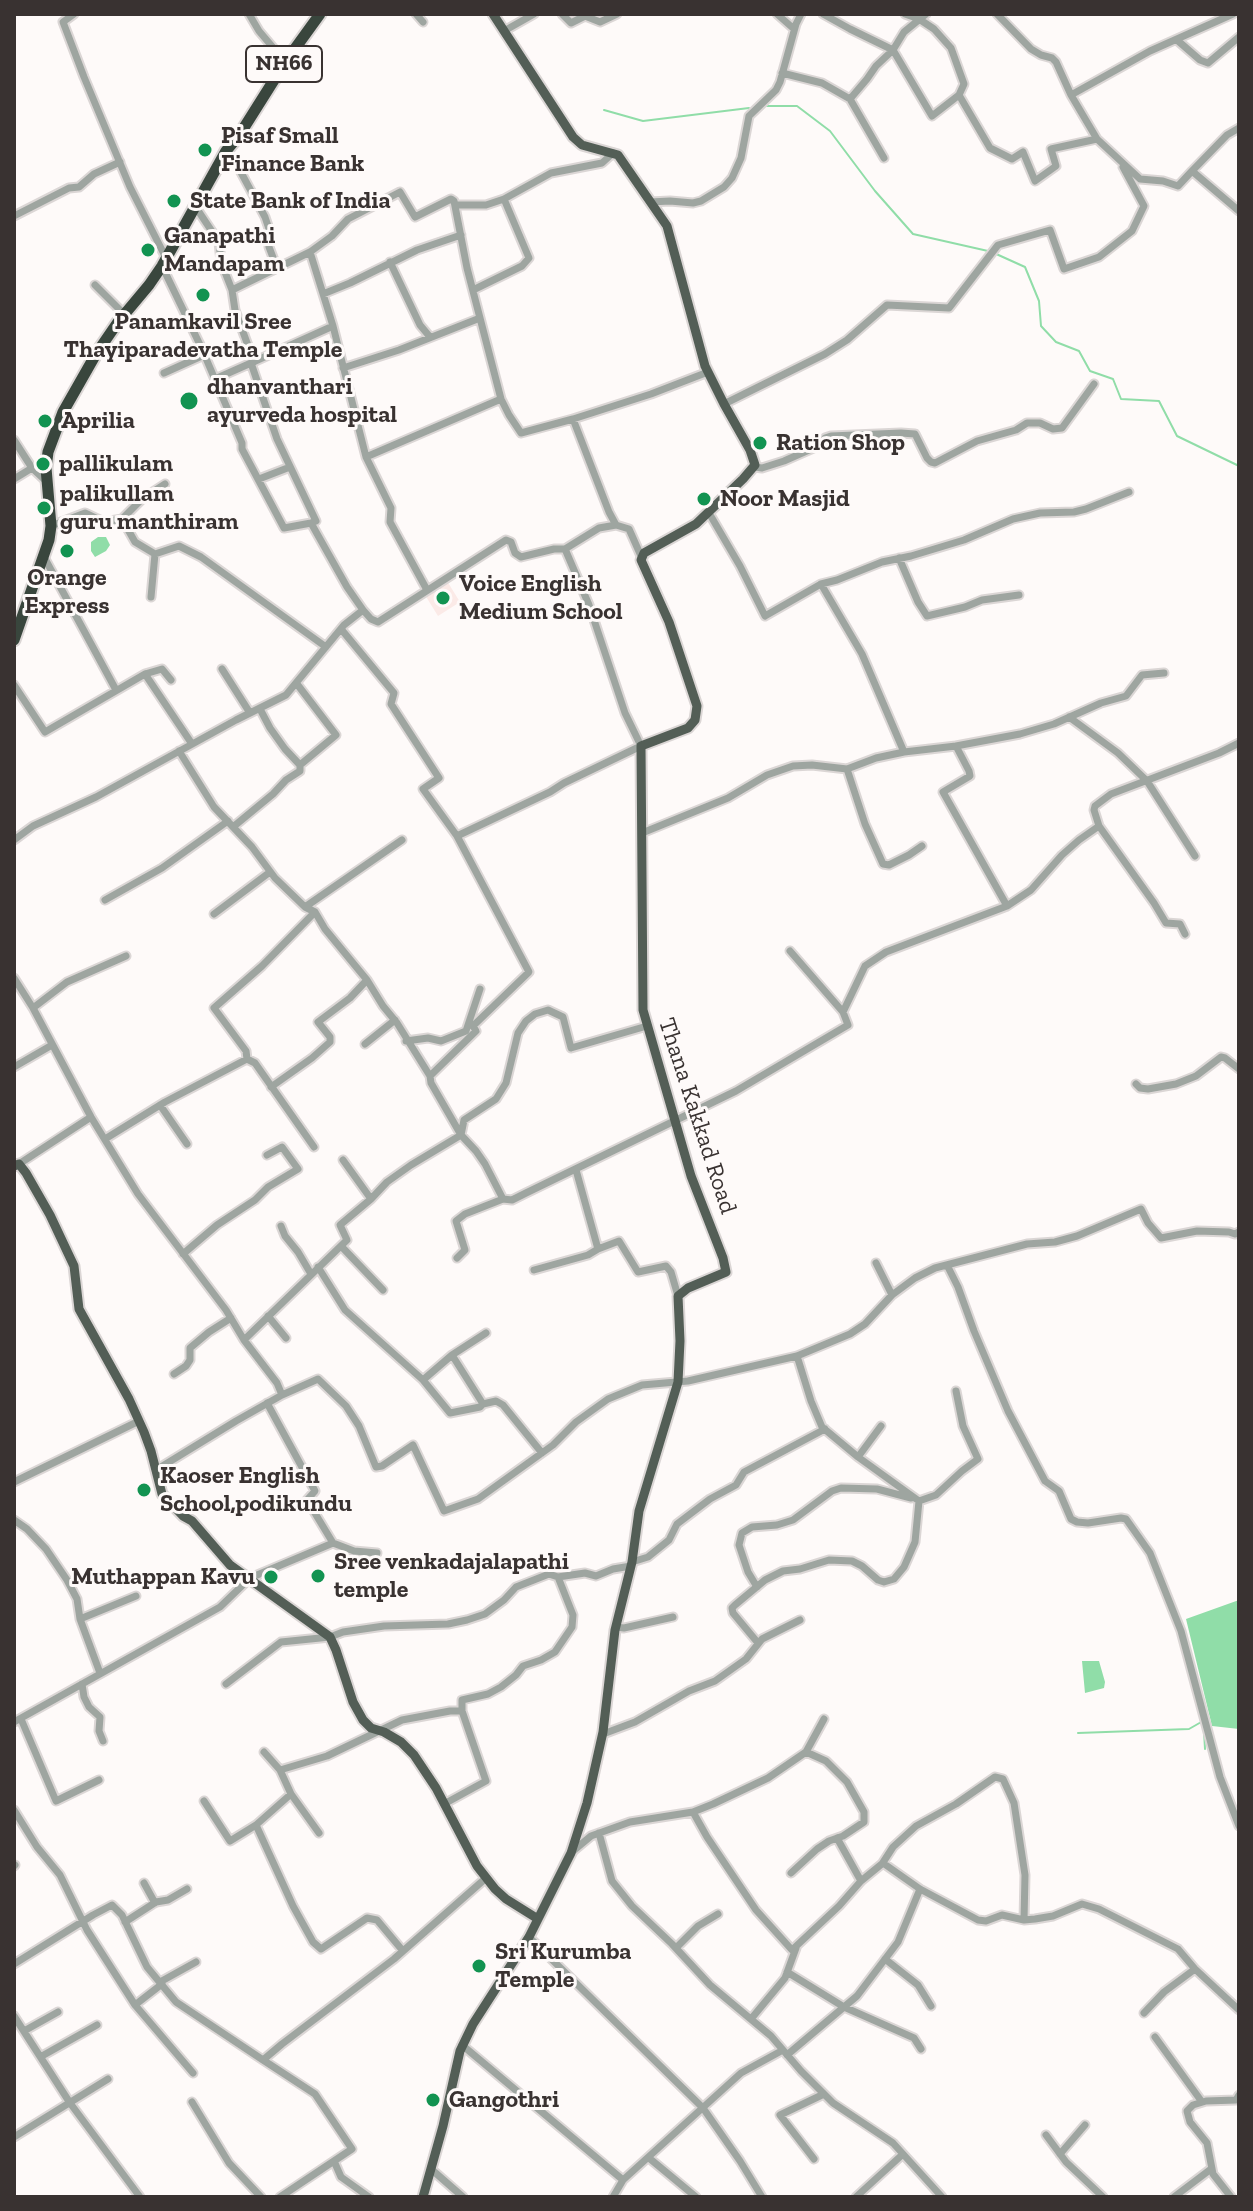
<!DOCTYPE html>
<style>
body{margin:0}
#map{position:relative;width:1253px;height:2211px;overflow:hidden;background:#fefaf9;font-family:"Zilla Slab",serif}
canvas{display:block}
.frame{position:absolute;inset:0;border:16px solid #393231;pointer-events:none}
</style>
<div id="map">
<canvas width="1253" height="2211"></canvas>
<div class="frame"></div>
</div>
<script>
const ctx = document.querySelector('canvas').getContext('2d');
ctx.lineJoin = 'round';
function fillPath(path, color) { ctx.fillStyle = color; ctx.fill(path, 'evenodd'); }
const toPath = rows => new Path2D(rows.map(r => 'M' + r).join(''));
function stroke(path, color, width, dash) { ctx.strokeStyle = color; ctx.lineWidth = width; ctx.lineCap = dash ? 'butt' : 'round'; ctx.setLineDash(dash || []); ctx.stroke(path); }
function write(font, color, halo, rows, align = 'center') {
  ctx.font = font + ' "Zilla Slab",serif'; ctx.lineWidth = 6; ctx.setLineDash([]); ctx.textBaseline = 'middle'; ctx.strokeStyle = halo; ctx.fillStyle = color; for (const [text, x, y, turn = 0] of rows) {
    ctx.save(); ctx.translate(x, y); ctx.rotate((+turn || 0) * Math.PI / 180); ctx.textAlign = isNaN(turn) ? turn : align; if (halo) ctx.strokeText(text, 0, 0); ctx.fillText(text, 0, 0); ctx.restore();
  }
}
fillPath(toPath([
 [447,581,460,602,438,616,425,595]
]), '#fbeae7');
fillPath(toPath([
 [98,537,106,537,110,545,106,551,95,557,91,551,91,542],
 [1239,1600,1239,1729,1212,1726,1186,1619],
 [1082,1661,1099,1661,1105,1682,1104,1688,1085,1693]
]), '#90dda8');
stroke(toPath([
 [761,106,797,106,830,131,875,191,913,234,988,251],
 [604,110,643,121,749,108],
 [994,253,1025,267,1039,301,1041,326,1056,342,1079,351,1090,371,1113,379,1121,399,1159,401,1177,436,1239,466],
 [1204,1731,1205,1749],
 [1078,1733,1189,1729,1203,1721]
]), '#90dda8', 2);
const minor = toPath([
 [74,14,63,22,84,77,130,187,166,258],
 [249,14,259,31,281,57],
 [416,14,423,22],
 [562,14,571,23,585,16,600,22,617,14],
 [777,14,794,29],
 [823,14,850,29,893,50,932,116,959,95,990,148,1012,159,1023,152,1035,181,1056,166,1051,149,1097,139,1140,179,1163,181,1178,186,1192,171,1239,211],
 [905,14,919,19,934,29,951,48,964,84,959,95],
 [997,14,1031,49,1041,55,1052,58,1056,62,1071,95,1150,51,1233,14],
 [504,31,534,14],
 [1177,40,1200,60,1208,63,1239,37],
 [782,73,822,83,850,99,867,79,876,66,893,50,904,32,926,14],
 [1071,95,1097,139],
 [850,99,884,158],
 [226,151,237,165,265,217,269,229,269,247,277,268],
 [1192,171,1227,135,1239,128],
 [650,202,670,201,693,203,701,201,724,187,732,178,741,158,749,116,776,90,780,82,796,24,801,14],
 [456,205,486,205,504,199,551,173,602,163,613,153],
 [195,206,219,242,221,262,232,290,310,252,332,236,348,219,400,192,415,217,451,199,454,201,467,268,501,399,509,415,521,433,573,419,609,512,616,525,629,529,641,556],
 [14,216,69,188,79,187,94,174,120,162],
 [310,252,333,326,366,457,391,508,390,522,427,590],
 [390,262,420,325,430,337],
 [162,266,202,349,242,443,242,449,284,528,311,523,347,587,363,610],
 [95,285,124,314],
 [232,290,235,310,254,362],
 [473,290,522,266,529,258,504,199],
 [323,294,350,283,417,250,461,235],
 [251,363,333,326],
 [343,368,399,350,480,318],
 [164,373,204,355],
 [215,379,251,363,277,439,316,521,311,523],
 [724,404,825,354,847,340,887,305,949,308,998,245,1050,230,1064,269,1099,257,1132,231,1144,206,1123,167],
 [573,419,651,394,708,372],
 [14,440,32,468,47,482],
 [366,457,501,399],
 [755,467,762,468,784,461,818,446,825,438,831,436,901,433,915,434,927,458,931,462,935,463,977,441,1016,430,1027,423,1040,423,1053,429,1062,428,1094,384],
 [14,479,32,468],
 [259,479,290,467],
 [709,513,740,566,765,616,821,584,862,654,904,752,956,746,969,771,970,776,943,792,1007,906],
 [122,519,135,542,155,554,179,546,201,557,326,647],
 [51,526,85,513,104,522,122,519,142,499,165,484],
 [44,557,116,690],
 [899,558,918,602,927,616,965,607,982,600,1019,595],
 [821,584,837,580,882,562,911,556,964,540,1013,519,1040,513,1074,512,1086,509,1129,492],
 [151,597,155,554],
 [341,629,394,693,391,704,439,778,423,789,457,836,529,972,473,1026,476,1031,430,1076],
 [222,669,250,713],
 [145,674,162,669,171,680],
 [14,685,45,732,145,674,192,744],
 [260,709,270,728,285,749,300,765,336,735,297,684],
 [1069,717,1118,753,1147,781,1195,856],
 [956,746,1020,734,1054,724,1101,703,1126,696,1142,675,1164,673],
 [179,751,214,807,252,847,275,878,305,907,315,912,325,929,367,980,383,1006,397,1023,430,1076,431,1083,461,1135,476,1151,485,1164,503,1199,512,1200,526,1193,736,1091,848,1025,843,1012,790,951],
 [847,769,865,824,883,864,889,865,909,855,922,846],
 [233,827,273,794,286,780,300,771,300,765],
 [642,833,728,798,767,775,793,766,812,765,847,769,876,758,904,752],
 [457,836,550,792,564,783,641,746,625,713,589,605,565,549],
 [14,840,33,826,96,797,236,720,286,695,344,625,363,610,371,619,378,622,506,540,511,542,515,553,521,557,554,549,565,549,599,528,616,525],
 [105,900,162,868,228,821],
 [305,907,402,840],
 [214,914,270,872],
 [1185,934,1180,924,1166,923,1154,903,1099,826,1094,810,1095,806,1111,794,1219,753,1239,743],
 [14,978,33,1008,91,1117,138,1194,226,1310,244,1340,277,1383,282,1395,236,1421,156,1470],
 [33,1008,67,982,126,956],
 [843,1012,865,966,886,952,1007,906,1031,890,1062,855,1079,840,1099,826],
 [406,1041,428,1038,441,1041,466,1031,480,989],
 [365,1044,395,1020],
 [247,1059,246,1051,214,1008,262,966,315,912],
 [14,1067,52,1045],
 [1136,1084,1140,1088,1148,1089,1176,1084,1196,1076,1221,1057,1225,1058,1239,1069],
 [271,1087,312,1058,330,1042,330,1037,318,1022,350,998,367,980],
 [160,1105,187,1144],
 [105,1139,165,1102,247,1059,255,1063,314,1147],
 [19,1164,91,1117],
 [576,1170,598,1249,619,1241,638,1272,666,1266,671,1272,678,1296],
 [371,1199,387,1182,411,1165,461,1135,464,1120,496,1099,506,1083,518,1033,526,1021,535,1014,548,1010,563,1017,571,1048,647,1026],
 [281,1226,285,1236,298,1252,311,1274],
 [341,1246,383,1290],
 [183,1254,217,1225,255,1200,268,1187,298,1169,282,1147,267,1155],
 [457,1258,465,1250,456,1221,465,1214,503,1199],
 [876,1263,892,1295],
 [947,1265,958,1287,974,1331,1008,1411,1045,1481,1059,1491,1071,1519,1077,1522,1088,1523,1121,1518,1126,1519,1150,1553,1181,1631,1220,1777,1239,1826],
 [318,1267,345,1310,423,1380,452,1355,483,1404,496,1401,503,1405,542,1453],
 [534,1270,588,1255,598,1249],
 [268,1316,286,1338],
 [244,1340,347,1240,340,1225,371,1199,343,1160],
 [452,1355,486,1333],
 [797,1356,811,1401,822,1427,858,1457,919,1501,936,1495,962,1471,978,1459,963,1426,956,1391],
 [174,1374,186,1366,190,1360,190,1348,209,1332,231,1318],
 [423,1380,450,1413,480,1407,483,1404],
 [282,1395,318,1379,346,1406,359,1426,376,1467,382,1466,413,1445,444,1511,478,1499,553,1445,576,1422,608,1399,642,1385,688,1381,797,1356,850,1334,865,1324,892,1295,915,1278,935,1268,1027,1244,1055,1242,1077,1236,1141,1209,1148,1223,1161,1238,1197,1231,1229,1232,1235,1234,1239,1232],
 [267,1403,315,1491,307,1500,333,1543,354,1551,377,1553],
 [858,1457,881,1426],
 [14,1482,139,1421],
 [14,1520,27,1529,46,1549,67,1580,77,1599,80,1619,100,1673],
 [632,1562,648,1557,669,1540,677,1524,710,1499,736,1485,744,1472,825,1429],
 [757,1587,748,1572,739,1545,742,1533,752,1527,777,1525,793,1520,832,1491,841,1488,877,1489,911,1498],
 [80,1619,136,1596],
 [616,1627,624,1628,673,1617],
 [758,1643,733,1613,732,1608,735,1605,765,1580,783,1571,800,1569,829,1560,852,1561,862,1566,878,1580,884,1582,894,1579,904,1567,915,1542,919,1501],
 [82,1684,84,1697,89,1707,100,1717,99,1731,103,1741],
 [226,1684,281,1642,330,1637,343,1632,384,1626,448,1624,467,1620,485,1614,504,1600,516,1587,549,1574,558,1577,585,1573,596,1576,613,1569,631,1566],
 [21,1719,56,1801,99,1780],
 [14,1722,220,1607,250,1578,333,1543],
 [603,1734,635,1722,689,1691,715,1681,746,1659,762,1639,800,1620],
 [264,1752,280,1770],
 [806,1752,824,1719],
 [291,1794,256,1825,293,1906,313,1942,321,1949,367,1918,377,1920,403,1951],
 [204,1801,230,1841,256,1825],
 [444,1804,486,1781,462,1711,462,1700,488,1694,501,1687,516,1675,523,1666,541,1660,555,1652,572,1627,573,1615,558,1577],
 [14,1810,37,1847,60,1875,87,1930,135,2005,193,2073],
 [693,1812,713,1804,768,1778,806,1752,826,1761,847,1782,864,1812,864,1822,843,1836,829,1841,817,1849,791,1873],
 [319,1833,291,1794,280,1770,327,1756,402,1720,450,1711,462,1711],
 [599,1833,612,1881,632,1906,672,1944,710,1985,771,2036,801,2071,833,2103,893,2143,942,2197],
 [837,1838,861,1881],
 [573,1851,591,1836,630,1822,693,1812,707,1837,756,1910,792,1950,839,1906,861,1881,883,1863,920,1889,978,1920,986,1921,1002,1915,1024,1920,1035,1919,1053,1916,1082,1904,1099,1909,1178,1949,1195,1969,1239,2010],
 [882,1864,893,1847,916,1826,956,1804,995,1777,1003,1779,1014,1803,1025,1875,1024,1920],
 [14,1866,15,1865],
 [144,1883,155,1903],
 [125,1922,156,1902,168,1900,187,1889],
 [529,1937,703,2108,740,2161,762,2197],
 [676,1948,698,1926,718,1914],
 [885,1959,918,1985,931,2006],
 [14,1964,93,1915,112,1905,122,1915,147,1967,176,2002,263,2060,282,2044,394,1959,486,1878],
 [787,1972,844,2007,914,2038,921,2049],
 [160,1982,196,1962],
 [135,2005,162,1984],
 [1144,2013,1164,1992,1195,1969],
 [14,2016,70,2103,140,2197],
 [751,2019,785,1978,796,1948],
 [24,2031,58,2012],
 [1155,2037,1202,2102],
 [462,2045,623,2180,613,2197],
 [787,2055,857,1996,898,1942,920,1889],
 [42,2056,97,2025],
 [263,2060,315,2094,352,2149,280,2197],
 [192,2102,229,2163,261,2197],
 [1046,2135,1066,2162,1103,2197],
 [14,2137,108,2079],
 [1060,2154,1085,2125],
 [649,2158,696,2197],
 [814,2159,780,2115,824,2094],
 [334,2161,341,2177,369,2197],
 [431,2169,463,2197],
 [623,2180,741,2073,783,2050],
 [856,2197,903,2154],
 [1174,2197,1211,2169],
 [1231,2197,1213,2174,1207,2143,1190,2122,1187,2111,1193,2105,1206,2101,1236,2100,1239,2095]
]);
const major = toPath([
 [14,1166,19,1164,26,1173,50,1215,74,1266,79,1309,129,1399,144,1432,151,1451,162,1494,183,1516,192,1521,230,1565,330,1637,336,1650,353,1702,363,1720,371,1728,384,1732,401,1742,414,1755,436,1788,477,1866,495,1889,506,1899,538,1919],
 [423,2197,443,2126,460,2051,473,2024,529,1937,571,1853,587,1803,603,1732,615,1630,632,1562,639,1511,678,1382,680,1341,678,1296,688,1288,726,1272,723,1258,691,1176,643,1010,641,746,688,728,695,720,697,706,669,622,641,560,644,553,696,524,743,479,755,465,750,450,724,404,705,366,667,226,618,155,582,145,573,137,493,14]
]);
const highway = toPath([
 [14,640,49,540,51,526,46,468,48,452,63,412,96,354,118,322,149,285,162,266,226,151,240,134,286,61,320,14]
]);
stroke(minor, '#dbd6d5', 11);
stroke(major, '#dbd6d5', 13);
stroke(highway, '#dbd6d5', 15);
stroke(minor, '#9ea5a0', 7);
stroke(major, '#535e56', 9);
stroke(highway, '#39463d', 11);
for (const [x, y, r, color] of [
 [205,150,8,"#129351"],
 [174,201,8,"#129351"],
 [148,250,8,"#129351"],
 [203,295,8,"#129351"],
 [189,401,10,"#129351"],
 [45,421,8,"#129351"],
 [760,443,8,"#129351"],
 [43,464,8,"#129351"],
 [704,499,8,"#129351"],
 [44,508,8,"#129351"],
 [67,551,8,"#129351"],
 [443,598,8,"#129351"],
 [144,1490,8,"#129351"],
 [318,1576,8,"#129351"],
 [271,1577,8,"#129351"],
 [479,1966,8,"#129351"],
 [433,2100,8,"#129351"]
]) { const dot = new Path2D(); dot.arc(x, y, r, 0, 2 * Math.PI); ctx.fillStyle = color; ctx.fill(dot); stroke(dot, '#fefaf9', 3); }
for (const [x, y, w] of [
 [284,64,76]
]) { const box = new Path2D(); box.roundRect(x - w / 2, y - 18, w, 36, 6); ctx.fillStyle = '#fefaf9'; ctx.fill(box); stroke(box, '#393231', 2); }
write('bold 22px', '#393231', null, [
 ["NH66",284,64]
]);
write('bold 24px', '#393231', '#fefaf9', [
 ["Pisaf Small",221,136],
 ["Finance Bank",221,164],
 ["State Bank of India",190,201],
 ["Ganapathi",164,236],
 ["Mandapam",164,264],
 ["Panamkavil Sree",203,322,"center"],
 ["Thayiparadevatha Temple",203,350,"center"],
 ["dhanvanthari",207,387],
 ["ayurveda hospital",207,415],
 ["Aprilia",61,421],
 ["Ration Shop",776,443],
 ["pallikulam",59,464],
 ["palikullam",60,494],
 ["guru manthiram",60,522],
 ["Noor Masjid",720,499],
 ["Orange",67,578,"center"],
 ["Express",67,606,"center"],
 ["Voice English",459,584],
 ["Medium School",459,612],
 ["Kaoser English",160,1476],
 ["School,podikundu",160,1504],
 ["Sree venkadajalapathi",334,1562],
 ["temple",334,1590],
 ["Muthappan Kavu",255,1577,"right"],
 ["Sri Kurumba",495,1952],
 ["Temple",495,1980],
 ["Gangothri",449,2100]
], 'left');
write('24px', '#393231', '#fefaf9', [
 ["Thana Kakkad Road",697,1116,72]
]);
</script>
